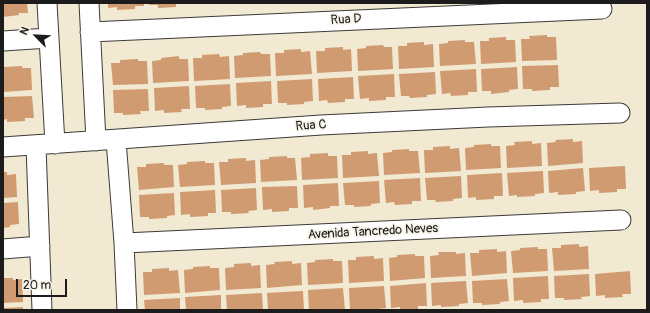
<!DOCTYPE html>
<style>
body{margin:0}
#map{position:relative;width:650px;height:313px;overflow:hidden;background:#f1e9d2;font-family:Pangolin,sans-serif}
canvas{display:block}
.frame{position:absolute;inset:0;border:4px solid #1c1c1c;pointer-events:none}
.north{position:absolute;left:16px;top:16px;width:40px;height:40px;-webkit-text-stroke:3px #f7f3e8;paint-order:stroke;rotate:294deg;font-size:11px;font-weight:700;line-height:16px;text-align:center;color:#1c1c1c}
.north::after{content:'';display:block;margin:auto;width:14px;height:18px;background:#1c1c1c;clip-path:polygon(50% 0,100% 100%,50% 72%,0 100%)}
.scale{position:absolute;left:16px;top:279px;width:51px;height:18px;box-sizing:border-box;border:2px solid #1c1c1c;border-top:0;padding-left:5px;font-size:12px;line-height:14px;white-space:nowrap;color:#1c1c1c;-webkit-text-stroke:3px #f7f3e8;paint-order:stroke}
</style>
<div id="map">
<canvas width="650" height="313"></canvas>
<div class="frame"></div>
<div class="north">N</div>
<div class="scale">20 m</div>
</div>
<script>
const ctx = document.querySelector('canvas').getContext('2d');
ctx.lineJoin = 'round';
function fillPath(path, color) { ctx.fillStyle = color; ctx.fill(path, 'evenodd'); }
const toPath = rows => new Path2D(rows.map(r => 'M' + r).join(''));
function stroke(path, color, width, dash) { ctx.strokeStyle = color; ctx.lineWidth = width; ctx.lineCap = dash ? 'butt' : 'round'; ctx.setLineDash(dash || []); ctx.stroke(path); }
function write(font, color, halo, rows, align = 'center') {
  ctx.font = font + ' Pangolin,sans-serif'; ctx.lineWidth = 3.5; ctx.setLineDash([]); ctx.textBaseline = 'middle'; ctx.strokeStyle = halo; ctx.fillStyle = color; for (const [text, x, y, turn = 0] of rows) {
    ctx.save(); ctx.translate(x, y); ctx.rotate((+turn || 0) * Math.PI / 180); ctx.textAlign = isNaN(turn) ? turn : align; if (halo) ctx.strokeText(text, 0, 0); ctx.fillText(text, 0, 0); ctx.restore();
  }
}
fillPath(toPath([
 [3,3,27,3,28,13,19,13,19,15,3,17],
 [108,3,144,3,144,6,135,6,135,9,117,10,117,7,108,8],
 [149,3,176,3,176,7,158,8,158,5,149,5],
 [547,35,547,37,556,37,557,60,522,61,521,39,530,39,529,36],
 [506,37,506,40,515,40,516,62,481,64,480,41,489,41,489,38],
 [465,40,465,42,474,42,476,64,440,66,439,44,448,43,448,41],
 [424,42,424,45,433,44,434,67,399,69,398,46,407,46,407,43],
 [383,45,384,47,392,47,393,69,358,71,357,49,366,48,366,46],
 [343,47,343,50,351,49,352,71,317,73,316,51,325,51,325,48],
 [301,49,301,52,310,51,312,74,276,76,275,53,284,53,284,50],
 [260,52,261,54,270,54,271,76,235,78,234,56,243,55,243,53],
 [219,54,220,57,229,56,230,79,194,81,193,58,202,58,202,55],
 [179,56,179,59,188,59,189,81,153,83,152,61,161,60,161,58],
 [138,59,138,61,147,61,148,84,113,85,111,63,120,63,120,60],
 [558,65,559,87,550,87,550,90,532,91,532,89,523,89,522,66],
 [22,66,22,68,31,68,32,90,3,92,3,69,4,69,4,67],
 [517,67,518,89,509,90,509,92,491,94,491,91,482,91,481,69],
 [476,69,477,92,468,92,468,95,451,96,450,93,442,94,440,71],
 [435,72,436,94,427,95,427,97,410,98,409,96,401,96,399,74],
 [394,74,395,97,386,97,386,100,369,101,369,98,360,99,358,76],
 [353,77,354,99,345,99,345,102,328,103,327,100,319,101,318,79],
 [312,79,313,101,304,102,304,104,287,105,287,103,278,103,277,81],
 [271,81,272,104,263,104,263,107,246,108,246,105,237,106,236,83],
 [230,84,231,106,222,107,222,109,205,110,205,108,196,108,195,86],
 [189,86,190,109,181,109,182,112,164,113,164,110,155,111,154,88],
 [148,89,149,111,140,111,141,114,123,115,123,113,114,113,113,90],
 [32,96,34,118,25,118,25,121,7,122,7,119,3,120,3,97],
 [573,139,573,142,582,141,583,163,548,166,547,143,556,142,555,140],
 [532,141,532,144,541,143,542,166,507,168,506,146,515,145,514,142],
 [491,144,491,146,500,146,501,168,466,170,465,148,474,147,474,145],
 [450,146,450,149,459,148,461,171,425,173,424,150,433,150,433,147],
 [409,149,409,151,418,151,420,173,384,175,383,153,392,152,392,150],
 [368,151,368,154,377,153,379,176,343,178,342,155,351,155,351,152],
 [328,153,328,156,337,156,338,178,302,180,301,158,310,157,310,154],
 [287,156,287,158,295,158,297,180,261,182,260,160,269,159,269,157],
 [246,158,246,161,255,160,256,183,221,185,219,162,228,162,228,159],
 [205,161,205,163,214,163,215,185,180,187,178,165,187,164,187,162],
 [164,163,164,165,173,165,174,187,139,190,137,167,146,167,146,164],
 [625,166,626,189,617,189,617,192,599,193,599,190,590,191,589,168],
 [583,168,585,191,576,192,576,194,558,195,558,192,549,193,548,171],
 [543,171,544,193,535,194,535,196,517,197,517,195,509,196,507,173],
 [3,172,7,172,7,175,16,174,17,197,3,198],
 [502,173,503,196,494,196,494,199,476,200,476,197,468,198,467,175],
 [461,176,462,198,453,199,453,201,436,202,435,200,427,200,425,178],
 [420,178,421,201,412,201,412,204,395,205,394,202,386,203,384,180],
 [379,181,380,203,371,204,371,206,354,207,354,205,345,205,343,183],
 [338,183,339,206,330,206,330,208,313,210,313,207,304,208,303,185],
 [297,186,298,208,289,208,289,211,272,212,272,209,263,210,262,187],
 [256,188,257,210,248,211,249,213,231,214,231,212,222,212,221,190],
 [215,190,216,213,208,213,208,216,190,217,190,214,181,215,180,192],
 [174,193,175,215,167,216,167,218,149,219,149,217,140,217,139,195],
 [18,202,19,224,10,225,10,227,3,228,3,203],
 [579,244,579,247,588,246,589,269,554,271,552,248,561,248,561,245],
 [538,247,538,249,547,249,548,271,513,273,511,251,520,250,520,248],
 [497,249,497,252,506,251,507,273,472,276,470,253,479,253,479,250],
 [438,252,456,252,456,254,465,253,466,276,431,278,430,256,439,255],
 [415,254,415,256,424,256,425,278,390,281,389,258,397,257,397,255],
 [374,256,374,259,383,258,384,281,349,283,348,260,356,260,356,257],
 [333,259,333,261,342,261,343,283,308,285,307,263,315,262,315,260],
 [292,261,292,264,301,263,302,285,267,288,266,265,275,264,274,262],
 [251,263,251,266,260,265,261,288,226,290,225,268,234,267,234,264],
 [210,266,210,268,219,268,220,290,185,293,184,270,193,269,193,267],
 [169,268,169,271,178,270,180,293,144,295,143,272,152,272,152,269],
 [630,271,631,294,622,294,623,297,605,298,605,295,596,296,595,274],
 [589,274,590,296,581,297,582,299,564,300,564,298,555,298,554,276],
 [548,276,549,299,541,299,541,302,523,303,523,300,514,301,513,278],
 [3,278,13,278,13,280,22,279,23,302,3,303],
 [507,279,509,301,500,302,500,304,482,305,482,303,473,303,472,281],
 [466,281,468,303,459,304,459,306,441,307,441,305,432,306,431,283],
 [426,283,427,306,418,306,418,309,400,310,400,307,391,308,390,286],
 [384,286,386,308,377,309,377,310,350,310,349,288],
 [343,288,345,310,309,310,308,290],
 [303,291,304,310,268,310,267,293],
 [262,293,263,310,227,310,226,295],
 [221,295,221,310,186,310,185,297],
 [180,298,180,310,145,310,144,300],
 [23,307,23,310,3,310,3,308]
]), '#d19b71');
const street = toPath([
 [47,3,55,144],
 [89,3,96,141],
 [90,32,602,9],
 [3,41,49,38],
 [116,140,124,243,127,310],
 [36,146,42,310],
 [3,147,321,125,488,117,620,113],
 [124,243,621,220],
 [3,249,40,246]
]);
stroke(street, '#3c3b37', 21);
stroke(street, '#fff', 19);
write('13px', '#1c1c1c', '#f7f3e8', [
 ["Rua D",346,20,-3],
 ["Rua C",311,126,-4],
 ["Avenida Tancredo Neves",373,232,-3]
]);
</script>
